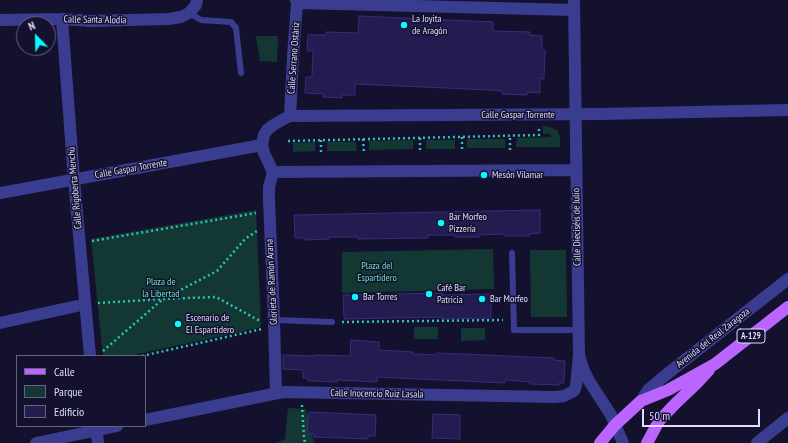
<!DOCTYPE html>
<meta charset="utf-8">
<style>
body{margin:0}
#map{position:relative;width:788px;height:443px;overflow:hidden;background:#14112e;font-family:"PT Sans Narrow",sans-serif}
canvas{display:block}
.legend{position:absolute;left:16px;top:355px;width:130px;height:72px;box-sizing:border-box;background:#14112e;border:1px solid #656382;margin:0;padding:5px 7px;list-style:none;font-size:12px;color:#dfdeff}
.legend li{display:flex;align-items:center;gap:8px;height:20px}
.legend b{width:20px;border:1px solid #656382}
.north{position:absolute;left:16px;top:16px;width:40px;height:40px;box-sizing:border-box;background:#14112e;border:1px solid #656382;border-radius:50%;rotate:337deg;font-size:11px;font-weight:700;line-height:16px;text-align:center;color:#dfdeff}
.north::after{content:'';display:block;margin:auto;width:14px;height:18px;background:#0af8ff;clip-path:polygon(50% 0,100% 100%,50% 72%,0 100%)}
.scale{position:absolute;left:642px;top:409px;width:118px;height:18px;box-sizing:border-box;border:2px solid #dfdeff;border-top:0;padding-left:5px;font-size:12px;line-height:14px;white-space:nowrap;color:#dfdeff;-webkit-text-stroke:3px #14112e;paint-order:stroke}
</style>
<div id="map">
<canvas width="788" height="443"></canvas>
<ul class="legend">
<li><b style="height:5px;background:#ba65ff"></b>Calle</li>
<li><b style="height:11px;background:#133834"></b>Parque</li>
<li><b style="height:11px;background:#231c50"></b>Edificio</li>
</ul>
<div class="north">N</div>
<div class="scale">50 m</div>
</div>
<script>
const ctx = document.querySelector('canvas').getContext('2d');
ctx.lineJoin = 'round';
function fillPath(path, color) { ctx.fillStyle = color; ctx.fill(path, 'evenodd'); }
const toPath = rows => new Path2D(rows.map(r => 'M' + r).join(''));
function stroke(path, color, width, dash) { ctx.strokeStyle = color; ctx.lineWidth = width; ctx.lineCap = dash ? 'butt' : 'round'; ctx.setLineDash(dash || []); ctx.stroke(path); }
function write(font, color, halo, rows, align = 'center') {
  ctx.font = font + ' "PT Sans Narrow",sans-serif'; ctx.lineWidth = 3; ctx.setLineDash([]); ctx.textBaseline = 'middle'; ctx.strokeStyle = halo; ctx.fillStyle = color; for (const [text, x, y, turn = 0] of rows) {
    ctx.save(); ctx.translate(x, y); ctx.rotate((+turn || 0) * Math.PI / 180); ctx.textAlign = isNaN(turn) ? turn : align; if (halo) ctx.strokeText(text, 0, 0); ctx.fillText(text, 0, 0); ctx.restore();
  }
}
fillPath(toPath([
 [256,36,278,36,277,62,260,61],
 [543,126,550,127,558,131,560,138,560,147,516,147,517,138,551,137,551,134,543,134],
 [467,139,505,139,505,148,467,148],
 [413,140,413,149,369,150,369,141],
 [426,140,455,140,455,149,426,149],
 [315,142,315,151,293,152,293,143],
 [327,142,356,142,357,151,327,151],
 [256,210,261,326,258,328,129,356,103,356,91,239],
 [493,249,494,289,342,293,342,252],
 [530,250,566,250,567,317,531,317],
 [414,327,438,327,438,339,414,339],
 [461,328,485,328,485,340,461,341],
 [288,408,306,409,314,443,277,443,285,439]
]), '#133834');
const building = toPath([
 [359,16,493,22,493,31,530,32,530,35,542,36,542,50,545,50,544,79,540,78,540,93,527,92,527,95,502,94,502,91,490,90,355,84,355,95,342,95,342,98,323,97,323,94,305,93,306,77,312,77,313,51,307,51,308,35,326,35,326,32,358,33,359,16],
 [540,210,540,233,529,234,529,236,505,236,505,234,479,235,479,237,455,237,455,235,428,235,428,238,358,239,357,237,329,237,329,239,305,240,305,238,295,238,294,215,540,210],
 [442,293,442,295,491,294,491,318,442,319,442,317,344,319,343,295,442,293],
 [351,340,379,342,379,350,413,352,413,354,437,355,437,353,554,358,554,360,565,361,564,383,559,383,559,385,530,384,530,382,505,380,505,383,377,377,377,382,337,380,337,382,308,381,309,379,303,378,303,370,283,369,283,355,315,356,315,355,350,356,351,340],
 [309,412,376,415,375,436,368,436,368,439,314,437,314,434,307,434,309,412],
 [433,414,460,415,460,439,432,438,433,414]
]);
fillPath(building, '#231c50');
stroke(building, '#372d7d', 1);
stroke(toPath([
 [462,137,462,151],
 [420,138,420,151],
 [363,139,364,153],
 [321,140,321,154],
 [288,141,539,135,539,126],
 [510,150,510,136],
 [92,241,256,213],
 [98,303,163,299,216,297,260,321],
 [342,322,503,320],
 [103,351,163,299,217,271,245,239,257,231],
 [142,356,262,329],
 [302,405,304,437,305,443]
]), '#2bc5b1', 2.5, [2, 3]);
stroke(toPath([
 [189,13,201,20,231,22,236,28,241,73],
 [512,253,514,330,579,330],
 [274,320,332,322]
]), '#3a3d8f', 6);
stroke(toPath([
 [574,0,579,355,584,371,589,381,611,415,623,443],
 [297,3,574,10],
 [62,19,74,180,90,356],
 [0,20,62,19,90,21,169,19,181,17,189,13,196,5,197,0],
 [290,116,293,57,297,3,296,0],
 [273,172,264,153,262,145,264,135,267,130,272,126,280,121,290,116,600,114,788,110],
 [273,172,576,170],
 [273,172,269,187,269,200,274,320,276,393],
 [0,193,262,145],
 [0,323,77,306],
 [641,401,648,390,662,378,788,279],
 [145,420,283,392,555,397,564,396,574,391,576,386,579,355],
 [96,426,98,443],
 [36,443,117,426],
 [757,443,788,418]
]), '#3a3d8f', 12);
stroke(toPath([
 [600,443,615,425,641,401,668,390,715,364,788,307],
 [647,443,659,421,675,404,697,383,709,370]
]), '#ba65ff', 12);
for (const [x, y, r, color] of [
 [404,25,4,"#0af8ff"],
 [484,175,4,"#0af8ff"],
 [441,223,4,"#0af8ff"],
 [429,294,4,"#0af8ff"],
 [355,297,4,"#0af8ff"],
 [482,299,4,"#0af8ff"],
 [178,324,4,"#0af8ff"]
]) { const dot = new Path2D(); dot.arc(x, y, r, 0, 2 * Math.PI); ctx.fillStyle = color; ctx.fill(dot); stroke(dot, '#14112e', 1.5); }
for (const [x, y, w] of [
 [751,336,28]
]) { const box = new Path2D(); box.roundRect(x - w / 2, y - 7, w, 14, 3); ctx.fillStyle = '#14112e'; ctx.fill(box); stroke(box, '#dfdeff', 1); }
write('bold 9px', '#dfdeff', null, [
 ["A-129",751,336]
]);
write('10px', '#dfdeff', '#14112e', [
 ["La Joyita",412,19],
 ["de Aragón",412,31],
 ["Mesón Vilamar",492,175],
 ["Bar Morfeo",449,217],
 ["Pizzería",449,229],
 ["Café Bar",437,288],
 ["Patricia",437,300],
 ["Bar Torres",363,297],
 ["Bar Morfeo",490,299],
 ["Escenario de",186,318],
 ["El Espartidero",186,330]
], 'left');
write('10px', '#dfdeff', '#14112e', [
 ["Calle Santa Alodia",95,20,1],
 ["Calle Serrano Ostáriz",294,58,-86],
 ["Calle Gaspar Torrente",518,115],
 ["Calle Gaspar Torrente",131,169,-10],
 ["Calle Rigoberta Menchú",75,188,-95],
 ["Calle Dieciséis de Julio",577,227,-91],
 ["Glorieta de Ramón Arana",272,282,-93],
 ["Avenida del Real Zaragoza",713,338,-38],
 ["Calle Inocencio Ruiz Lasala",377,394,1]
]);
write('10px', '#62e7bc', '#14112e', [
 ["Plaza del",377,266],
 ["Espartidero",377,278],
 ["Plaza de",161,282],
 ["la Libertad",161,294]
]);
</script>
